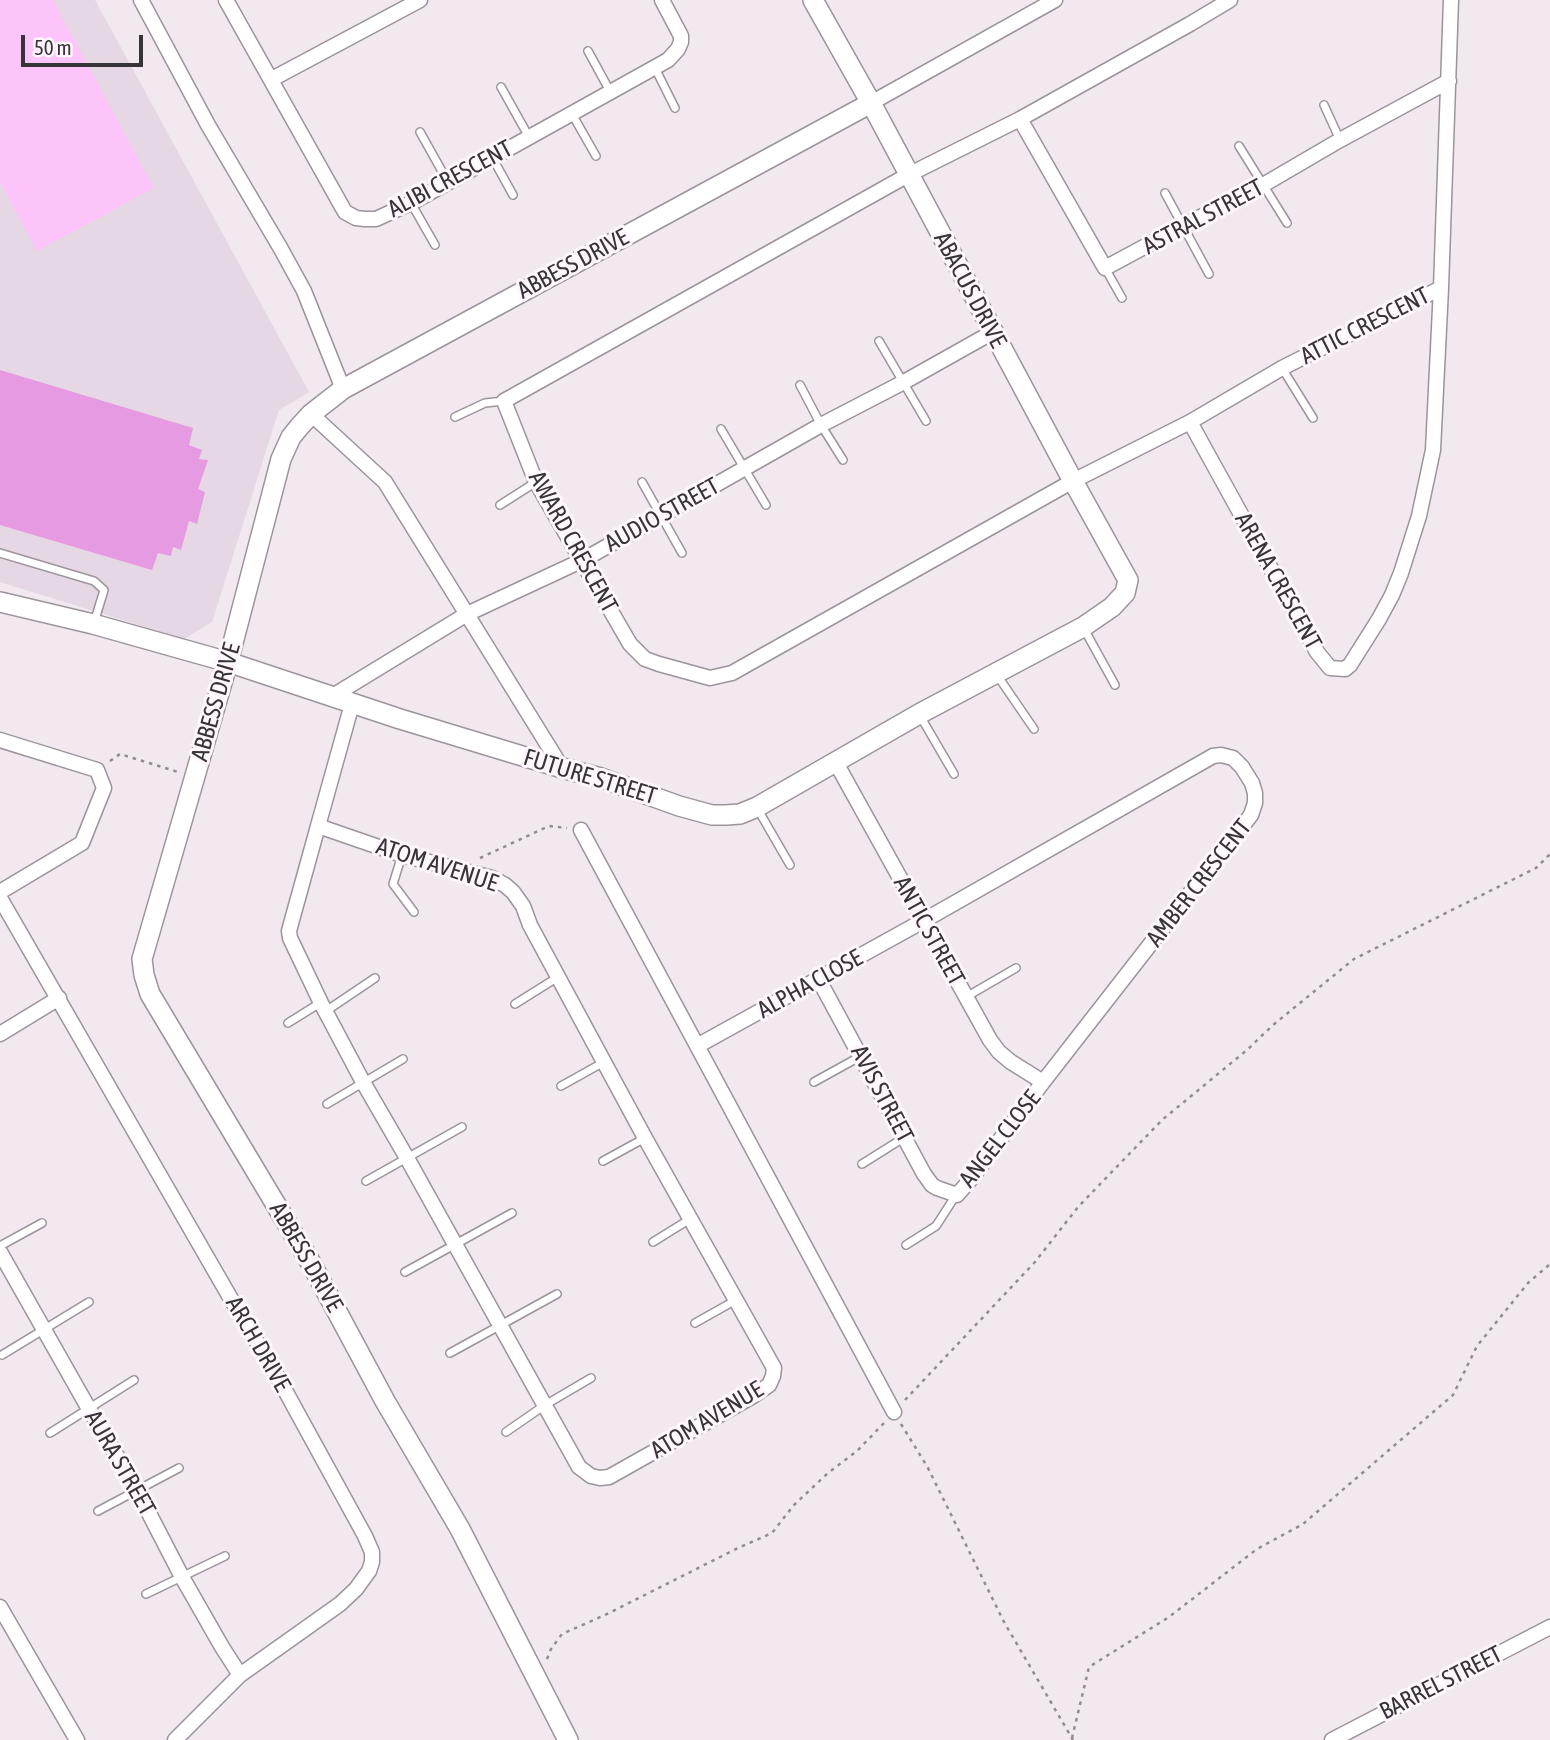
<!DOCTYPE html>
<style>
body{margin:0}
#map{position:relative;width:1550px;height:1740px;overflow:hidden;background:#f1e8f0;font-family:"Asap Condensed",sans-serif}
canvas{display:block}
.scale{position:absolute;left:21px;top:35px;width:122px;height:32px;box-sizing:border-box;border:4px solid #373437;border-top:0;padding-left:9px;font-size:21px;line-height:24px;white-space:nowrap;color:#373437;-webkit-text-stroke:5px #fef5fd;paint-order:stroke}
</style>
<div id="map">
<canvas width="1550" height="1740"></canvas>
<div class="scale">50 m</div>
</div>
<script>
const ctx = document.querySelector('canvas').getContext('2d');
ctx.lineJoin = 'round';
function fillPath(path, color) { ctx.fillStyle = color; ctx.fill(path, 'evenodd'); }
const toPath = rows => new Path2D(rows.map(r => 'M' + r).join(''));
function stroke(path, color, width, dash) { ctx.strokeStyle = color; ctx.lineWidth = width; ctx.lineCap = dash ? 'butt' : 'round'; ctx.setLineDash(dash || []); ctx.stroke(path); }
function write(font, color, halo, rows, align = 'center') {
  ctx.font = font + ' "Asap Condensed",sans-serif'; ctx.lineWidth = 6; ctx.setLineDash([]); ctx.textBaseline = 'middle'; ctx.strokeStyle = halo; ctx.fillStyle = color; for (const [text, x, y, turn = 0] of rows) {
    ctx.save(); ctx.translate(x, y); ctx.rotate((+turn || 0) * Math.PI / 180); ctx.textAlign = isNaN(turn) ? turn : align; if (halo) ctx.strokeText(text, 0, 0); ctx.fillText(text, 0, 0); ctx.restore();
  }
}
fillPath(toPath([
 [0,0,95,0,309,392,279,410,212,622,184,639,0,582]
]), '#e6d7e4');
fillPath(toPath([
 [0,0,53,0,154,188,37,251,0,182]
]), '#fcc4f8');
fillPath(toPath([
 [0,370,193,428,189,445,202,450,199,459,208,460,198,489,205,492,197,524,189,521,181,550,173,547,171,556,158,553,152,570,0,525]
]), '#e69ae2');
const lane = toPath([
 [588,51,611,93],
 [655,68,675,108],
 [501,87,529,137],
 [1324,105,1340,140],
 [572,114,596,156],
 [420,132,448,182],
 [1239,146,1287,223],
 [492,157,513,195],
 [1165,193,1209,274],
 [411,203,435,245],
 [1105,268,1122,298],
 [879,341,926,421],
 [1282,368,1313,418],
 [800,385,821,425,843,460],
 [455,417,485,403,504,401],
 [721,429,766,505],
 [642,482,682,553],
 [500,505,536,482],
 [0,553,94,581,104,590,94,623],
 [1083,627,1115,685],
 [997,675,1034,729],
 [919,714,954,774],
 [757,808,790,865],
 [402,855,393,884,414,912],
 [966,997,1016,968],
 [515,1004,558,977],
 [326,1011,375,978],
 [288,1023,320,1003],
 [814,1082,861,1056],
 [561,1086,604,1062],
 [327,1104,403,1059],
 [603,1161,645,1138],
 [862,1164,905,1137],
 [366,1181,462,1127],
 [653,1242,690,1219],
 [906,1245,936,1226,956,1195],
 [0,1246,42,1223],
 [405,1272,512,1213],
 [695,1323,736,1300],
 [450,1353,557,1294],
 [2,1355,89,1302],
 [506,1432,545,1405,591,1378],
 [50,1433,134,1380],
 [98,1511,179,1468],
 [146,1594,225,1556]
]);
const street = toPath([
 [141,0,208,125,281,249,304,291,343,389],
 [226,0,345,212,356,218,365,219,376,219,411,203,668,60,678,49,681,42,681,36,662,0],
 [1230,0,1190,24,1020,119,908,175,504,401,536,482,630,644,645,659,659,664,710,678,732,673,1073,481,1190,422,1282,368,1441,288],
 [272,79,420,0],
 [871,103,1055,0],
 [1020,119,1105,268,1183,226,1263,185,1340,140,1449,81],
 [311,414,385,482,562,768],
 [1190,422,1317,652,1330,668,1345,669,1350,665,1379,619,1392,595,1401,573,1419,516,1433,450,1441,288,1451,0],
 [331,697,467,614,583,560,821,425,904,382,993,332],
 [0,740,97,770,104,788,82,843,0,892],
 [835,761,990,1040,999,1052,1011,1062,1043,1082],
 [318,826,402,855,492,878,505,885,513,892,523,906,530,925,645,1138,774,1368,773,1376,769,1385,753,1396,609,1477,600,1478,591,1476,579,1467,407,1158,363,1082,321,1003,290,938,289,931,292,920,318,826],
 [318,826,352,704],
 [581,830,894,1412],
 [0,898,231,1299,275,1372,365,1536,372,1552,372,1562,369,1571,356,1589,340,1604,240,1675,175,1740],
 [0,1034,59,998],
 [697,1046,923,921,1213,756,1221,755,1233,758,1242,767,1252,783,1255,793,1255,803,1251,815,1043,1082,971,1179,957,1195,937,1188,932,1185,924,1174,819,980],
 [0,1252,89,1409,137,1490,182,1577,222,1647,240,1675],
 [0,1607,77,1740],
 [1332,1740,1550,1627]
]);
const secondary = toPath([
 [0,602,93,624,228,662,400,719,562,768,601,778,679,806,712,815,726,815,740,814,757,807,919,714,1083,627,1112,607,1125,593,1128,580,1073,481,871,103,813,0],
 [568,1740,460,1529,385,1401,312,1265,150,994,144,975,142,959,228,662,281,459,291,437,300,426,311,414,343,389,871,103]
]);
stroke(lane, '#9c949b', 10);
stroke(street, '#9c949b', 17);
stroke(secondary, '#9c949b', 22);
stroke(toPath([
 [110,761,120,754,178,772],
 [480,858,549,826,567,828],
 [905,1400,1035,1262,1078,1207,1162,1120,1247,1050,1273,1025,1354,959,1536,868,1550,854],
 [901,1424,928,1468,1004,1622,1073,1740],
 [547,1659,551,1649,562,1634,605,1615,736,1549,772,1533,794,1505,828,1473,857,1451,884,1423],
 [1072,1738,1089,1667,1169,1617,1257,1549,1303,1524,1453,1395,1477,1346,1528,1283,1550,1264]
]), '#928c92', 2.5, [3.5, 5]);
stroke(lane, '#fff', 7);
stroke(street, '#fff', 14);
stroke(secondary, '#fff', 19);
write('24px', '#373437', '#fef5fd', [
 ["ALIBI CRESCENT",450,179,-28],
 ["ASTRAL STREET",1203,217,-28],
 ["ABBESS DRIVE",573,264,-28],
 ["ABACUS DRIVE",970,290,62],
 ["ATTIC CRESCENT",1365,326,-27],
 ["AUDIO STREET",662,515,-29],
 ["AWARD CRESCENT",573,542,61],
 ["ARENA CRESCENT",1278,581,61],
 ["ABBESS DRIVE",216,702,-74],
 ["FUTURE STREET",590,777,17],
 ["ATOM AVENUE",437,865,18],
 ["AMBER CRESCENT",1199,883,-52],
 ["ANTIC STREET",929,931,61],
 ["ALPHA CLOSE",810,984,-29],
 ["AVIS STREET",882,1094,62],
 ["ANGEL CLOSE",1000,1139,-52],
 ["ABBESS DRIVE",306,1257,60],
 ["ARCH DRIVE",258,1344,60],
 ["ATOM AVENUE",707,1420,-31],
 ["AURA STREET",120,1463,60],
 ["BARREL STREET",1441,1683,-27]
]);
</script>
